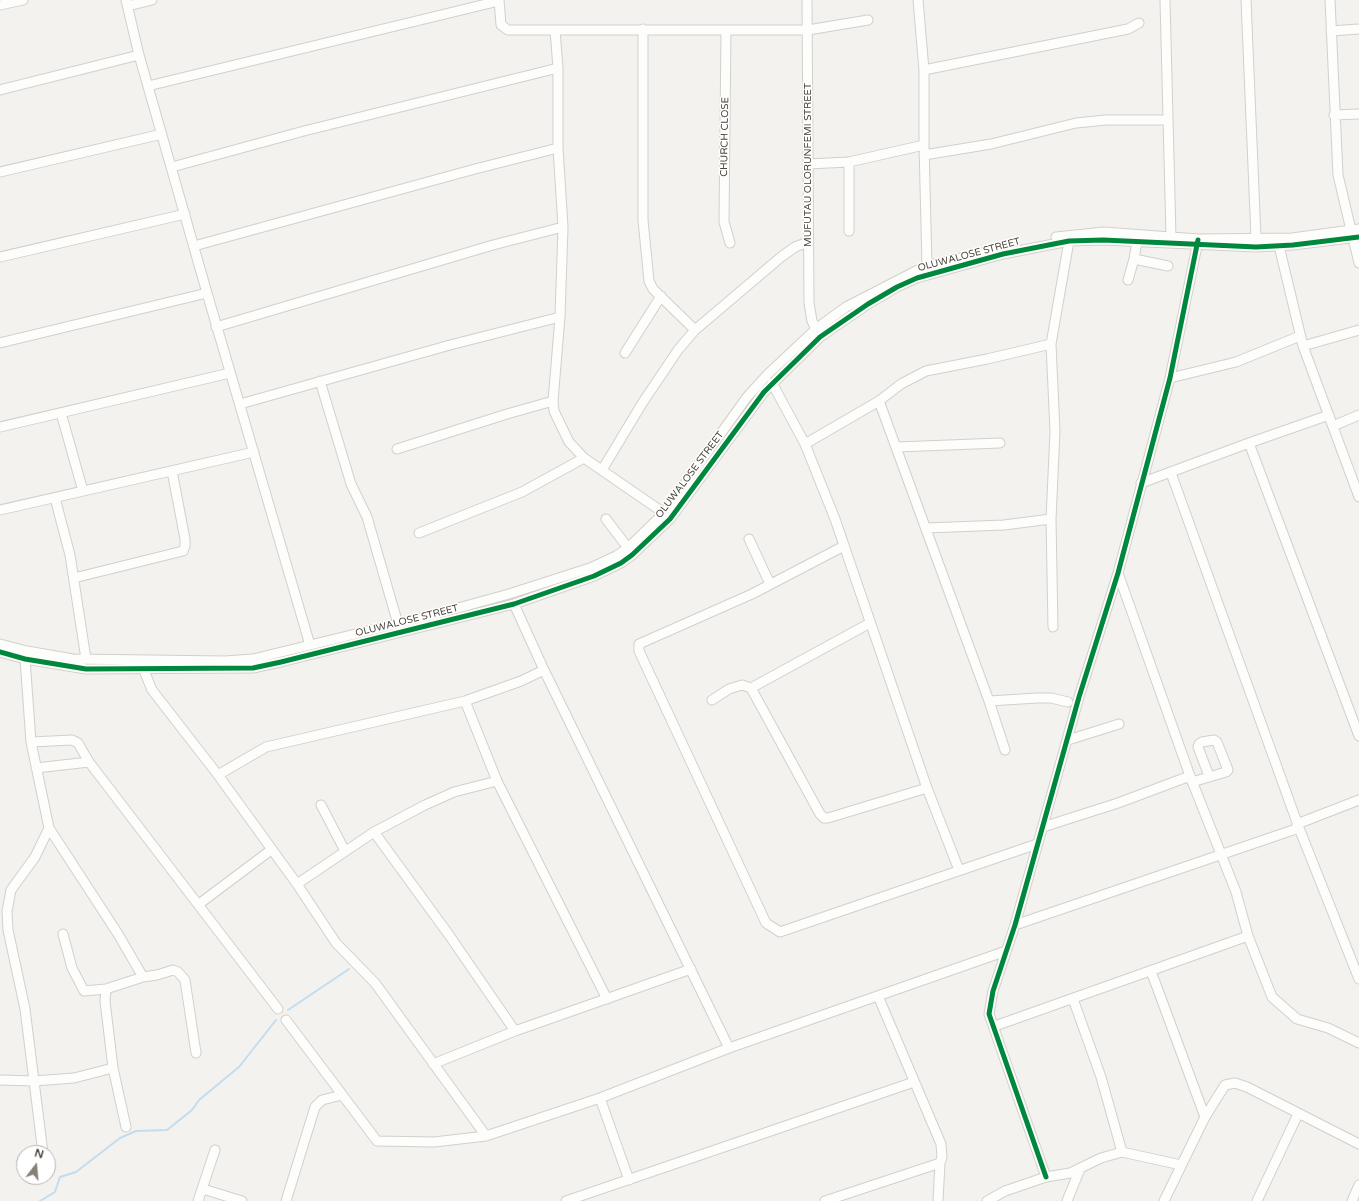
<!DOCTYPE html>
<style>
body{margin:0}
#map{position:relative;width:1359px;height:1201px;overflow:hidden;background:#f4f2ee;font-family:"Varela Round",sans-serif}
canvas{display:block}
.north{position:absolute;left:16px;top:1145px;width:40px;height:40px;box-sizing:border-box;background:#fff;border:1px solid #b7b4b0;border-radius:50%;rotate:16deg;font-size:11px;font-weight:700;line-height:16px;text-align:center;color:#4b4439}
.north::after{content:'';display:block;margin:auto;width:14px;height:18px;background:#868178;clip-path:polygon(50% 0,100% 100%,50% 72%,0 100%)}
</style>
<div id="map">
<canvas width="1359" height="1201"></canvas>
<div class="north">N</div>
</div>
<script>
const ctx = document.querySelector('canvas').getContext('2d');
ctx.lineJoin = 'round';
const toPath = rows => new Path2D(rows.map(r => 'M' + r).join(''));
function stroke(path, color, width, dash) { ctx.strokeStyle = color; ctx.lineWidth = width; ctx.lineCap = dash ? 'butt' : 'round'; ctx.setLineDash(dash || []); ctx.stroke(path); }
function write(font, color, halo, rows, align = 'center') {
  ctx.font = font + ' "Varela Round",sans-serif'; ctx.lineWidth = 3; ctx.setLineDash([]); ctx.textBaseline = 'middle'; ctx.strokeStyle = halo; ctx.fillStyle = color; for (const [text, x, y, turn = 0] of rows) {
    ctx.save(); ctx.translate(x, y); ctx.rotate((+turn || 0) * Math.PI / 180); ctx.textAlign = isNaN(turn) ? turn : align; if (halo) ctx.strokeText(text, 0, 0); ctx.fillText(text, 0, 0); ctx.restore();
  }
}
stroke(toPath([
 [288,1010,349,969],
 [40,1201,55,1192,60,1177,76,1172,120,1138,136,1131,167,1130,192,1110,199,1100,239,1067,276,1020]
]), '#c0ddf1', 2);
const minor = toPath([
 [126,0,139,55,207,293,310,645],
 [499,0,501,25,508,30,808,30,868,20],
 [807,0,809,303,812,321,816,329],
 [918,0,924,70,924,145,927,266],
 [1165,0,1171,236],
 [1246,0,1256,238],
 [1330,0,1338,175,1351,230],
 [0,5,23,0],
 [128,6,152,0],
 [643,29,643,220,649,281,653,289,695,330],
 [555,30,558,68,558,148,563,227,560,317,553,401,554,411,569,442,584,458,664,513],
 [726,30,724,222,730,243],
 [1331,31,1359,29],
 [924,70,1128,29,1139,23],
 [148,86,499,1],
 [0,90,139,55],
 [1334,115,1359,114],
 [924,155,991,144,1076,123,1106,120,1167,120],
 [849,162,849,231],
 [808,164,849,162,924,145],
 [172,167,304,131,558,68],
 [0,172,162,134],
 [1056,237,1104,232,1198,239,1292,238,1359,229],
 [1353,238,1359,263],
 [1137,242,1134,259,1168,266],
 [194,246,475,169,558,148],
 [1279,246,1303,346,1359,497],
 [0,257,185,214],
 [1128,280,1134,259],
 [216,327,493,245,563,227],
 [0,343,207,293],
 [1303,346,1359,330],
 [625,353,661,296],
 [1170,378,1236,362,1300,336],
 [320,381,351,484,367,517,398,624],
 [772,383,805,444,835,519,927,788,959,870],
 [879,401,989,701,1005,750],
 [240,404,450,345,560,317],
 [61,413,83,491],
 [1333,426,1359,415],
 [0,427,230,373],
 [1249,443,1359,736],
 [805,444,879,401,901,384,926,371,987,359,1051,344],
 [897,447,1000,443],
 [397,449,507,414,553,401],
 [602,470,643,402,678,350,695,330,781,257,795,247,808,242],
 [1171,473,1299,828,1359,979],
 [1141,483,1249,443,1329,415],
 [55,498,70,555,86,659],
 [0,510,254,452],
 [606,519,628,548],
 [926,528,1004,525,1051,519],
 [419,533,522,492,584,458],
 [749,539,770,584],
 [844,546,752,594,639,644,639,651,766,923,780,932,1037,844],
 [1118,573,1190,776,1236,892,1248,936,1272,997,1297,1019,1328,1028,1359,1043],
 [74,578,183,551,185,546,185,539,172,471],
 [514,604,544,670,729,1048],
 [1053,627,1051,519,1055,431,1051,344,1069,241],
 [0,644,27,651,73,659,225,661,253,659,429,616,509,594,590,568,616,556,628,548,664,513,747,397,768,374,816,329,846,307,916,271,927,266,1010,246],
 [0,652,25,659,86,669,253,668,281,662,514,604,594,576,621,563,632,555,670,519,764,392,820,337,868,304,897,287,917,278,1003,254,1069,241,1103,240,1256,247,1293,245,1359,237],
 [25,659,31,742,49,828,118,934,143,977],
 [143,668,152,690,218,775,297,884,336,943,375,983,486,1136],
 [751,688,820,814,824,818,828,818,927,788],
 [712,700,729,689,742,685,751,688,870,623],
 [465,701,497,781,607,999],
 [989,701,1037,698,1051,698,1068,702],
 [1068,740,1119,724],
 [31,742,72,740,78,743,89,762,278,1009],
 [36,768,89,762],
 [218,775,266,747,465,701,521,681,544,670],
 [1192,782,1226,772,1228,770,1217,742,1214,740,1202,742,1199,744,1198,747,1209,776],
 [321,805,345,851],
 [1297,824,1359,800],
 [1043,827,1118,803,1190,776],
 [374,832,449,935,515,1031],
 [297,884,374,832,425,805,454,792,497,781],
 [199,904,271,850],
 [1015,925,1299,828],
 [63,934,72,968,84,991,106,989,143,977,157,975,173,970,178,972,185,980,196,1053],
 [1151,971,1205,1117],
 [106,989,105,1001,113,1068,126,1127],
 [878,996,941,1144,942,1157,940,1163,938,1201],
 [1073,999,1101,1077,1122,1152],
 [286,1020,377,1141,434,1142,486,1136,600,1098,729,1048,1006,951],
 [995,1026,1248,936],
 [433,1064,515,1031,691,969],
 [0,1080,34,1081,74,1078,113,1068],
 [600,1098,629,1180],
 [43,1153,25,1009,8,930,7,911,11,890,35,857,49,828],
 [1046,1177,989,1014,993,991,1015,925,1079,697,1118,573,1170,378,1198,241],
 [203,1189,242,1201],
 [198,1201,215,1150],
 [286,1201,315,1107,322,1100,342,1095],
 [566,1201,914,1082],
 [825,1201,940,1163],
 [987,1201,1005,1191,1046,1177,1070,1173,1101,1158,1122,1152,1181,1165],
 [1067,1201,1080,1169],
 [1164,1201,1205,1117,1225,1085,1235,1083,1247,1087,1359,1144],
 [1257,1201,1298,1114],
 [1352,1201,1359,1185]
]);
stroke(minor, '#d2d0cb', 11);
stroke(minor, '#fdfdfc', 9);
stroke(toPath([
 [0,652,25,659,86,669,253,668,281,662,514,604,594,576,621,563,632,555,670,519,764,392,820,337,868,304,897,287,917,278,1003,254,1069,241,1103,240,1256,247,1293,245,1359,237],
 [1046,1177,989,1014,993,991,1015,925,1079,697,1118,573,1170,378,1198,240]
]), '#00873e', 5);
write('10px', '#4b4439', '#fff', [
 ["CHURCH CLOSE",725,137,-89],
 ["MUFUTAU OLORUNFEMI STREET",808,165,-90],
 ["OLUWALOSE STREET",969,255,-15],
 ["OLUWALOSE STREET",690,475,-53],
 ["OLUWALOSE STREET",407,621,-14]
]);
</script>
